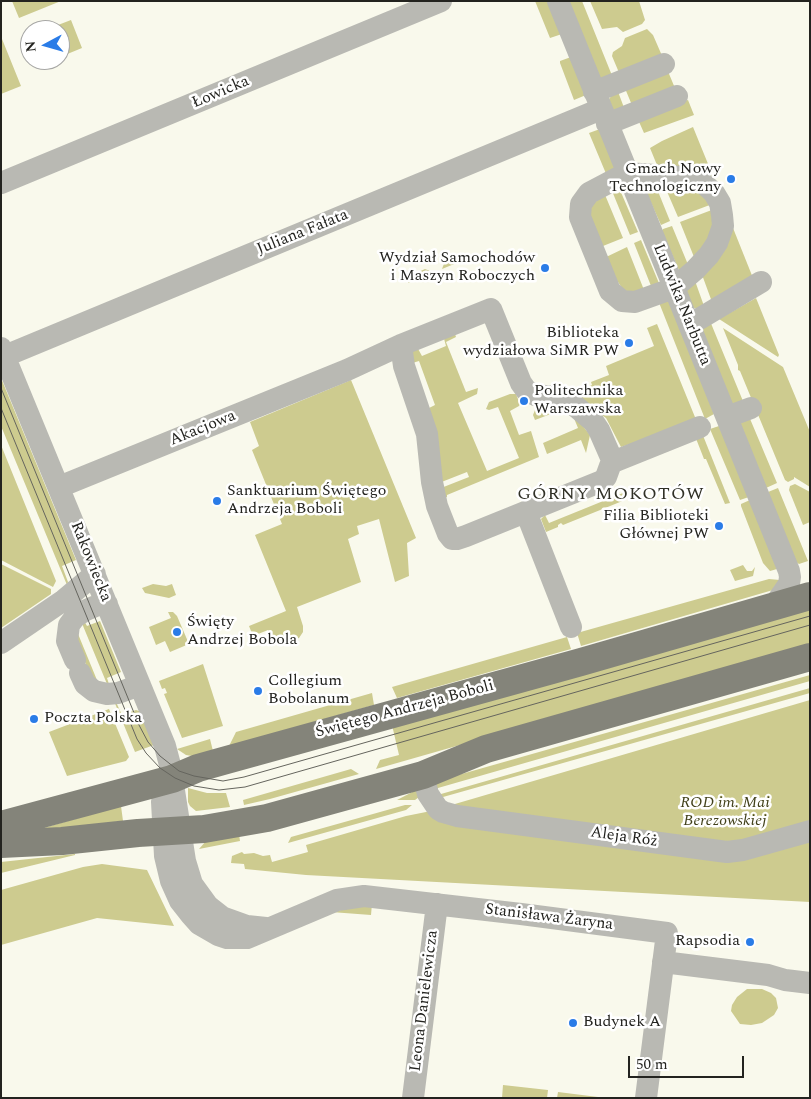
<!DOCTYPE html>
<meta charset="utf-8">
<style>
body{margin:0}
#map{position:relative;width:811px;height:1099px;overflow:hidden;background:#f9f9ec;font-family:Spectral,serif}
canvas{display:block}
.frame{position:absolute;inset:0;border:2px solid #23231f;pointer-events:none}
.north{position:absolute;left:20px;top:20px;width:50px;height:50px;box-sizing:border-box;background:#fff;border:1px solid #a7a7a5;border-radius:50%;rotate:264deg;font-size:14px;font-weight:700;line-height:20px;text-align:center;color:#23231f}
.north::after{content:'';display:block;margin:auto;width:18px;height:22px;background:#2a7ce7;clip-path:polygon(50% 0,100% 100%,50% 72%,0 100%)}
.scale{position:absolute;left:628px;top:1056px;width:116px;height:22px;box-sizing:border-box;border:2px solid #23231f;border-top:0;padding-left:6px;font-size:15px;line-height:18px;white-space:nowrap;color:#23231f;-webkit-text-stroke:4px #fff;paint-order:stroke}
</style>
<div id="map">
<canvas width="811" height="1099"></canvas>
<div class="frame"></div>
<div class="north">N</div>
<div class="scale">50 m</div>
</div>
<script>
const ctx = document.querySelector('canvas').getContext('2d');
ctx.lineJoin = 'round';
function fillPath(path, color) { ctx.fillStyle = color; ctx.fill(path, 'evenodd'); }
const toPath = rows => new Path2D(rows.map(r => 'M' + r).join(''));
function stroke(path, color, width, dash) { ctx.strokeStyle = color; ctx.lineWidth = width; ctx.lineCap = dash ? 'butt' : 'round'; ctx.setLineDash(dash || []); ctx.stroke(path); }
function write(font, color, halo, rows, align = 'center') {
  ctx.font = font + ' Spectral,serif'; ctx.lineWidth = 5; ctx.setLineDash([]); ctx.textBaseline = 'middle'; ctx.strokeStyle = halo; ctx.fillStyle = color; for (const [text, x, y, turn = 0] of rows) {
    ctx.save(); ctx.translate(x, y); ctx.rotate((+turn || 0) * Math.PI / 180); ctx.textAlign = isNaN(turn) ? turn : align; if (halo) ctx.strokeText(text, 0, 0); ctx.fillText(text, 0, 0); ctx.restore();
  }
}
fillPath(toPath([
 [12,1,61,1,19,18],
 [535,1,548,1,562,34,550,38],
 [568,1,582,1,613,78,600,78],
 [590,1,639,1,645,20,642,24,623,32,617,27,602,29],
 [71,20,82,48,60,57,60,30,45,30],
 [647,29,653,35,663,58,620,75,612,56,613,52,622,46,625,38],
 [2,39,21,86,1,94,1,40],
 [571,57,586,95,574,100,560,63,560,61],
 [667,69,677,93,634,110,624,86],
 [617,89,626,113,616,117,609,99],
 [688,100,694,115,644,133,636,115],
 [693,127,715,181,659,170,650,148,662,141],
 [600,129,617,172,607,176,589,133],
 [640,178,653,179,670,221,661,225],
 [662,180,687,183,715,203,678,217],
 [617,183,638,232,630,235,610,186],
 [603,190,623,238,598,248,585,205],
 [717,208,719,219,696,262,680,222],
 [731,223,753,278,712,302,701,272],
 [672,226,689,267,681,275,662,231,663,229],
 [641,240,661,288,653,291,634,243],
 [627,247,646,295,629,298,602,259],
 [459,255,463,257,464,260,442,269,445,261],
 [425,269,430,271,431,274,408,283,410,276],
 [694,278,704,306,697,309,692,307,687,294,687,288],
 [668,296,714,414,705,419,658,300],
 [756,298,779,355,778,357,719,319],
 [710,321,745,406,734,409,702,329],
 [657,324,697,422,621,447,606,418,571,394,592,385,591,382,609,375,606,366,654,346,647,328],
 [723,328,783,367,810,432,810,487,794,477,794,479,788,482,785,480,740,371,738,370,738,365],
 [450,332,455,334,456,337,446,342,466,392,478,388,477,394,458,403,487,471,519,458,498,407,489,410,486,409,489,402,510,394,516,394,520,404,519,406,510,411,519,435,531,431,539,457,447,495,447,497,442,498,440,497,438,483,433,435,425,410,435,405,419,361,409,364,408,361,410,351,416,347,417,347,422,356,446,346,443,335],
 [467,472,469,477,441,488,439,483],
 [1,378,76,560,62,566,68,582,67,585,1,426],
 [351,380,416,538,407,543,409,576,395,582,379,519,357,526,359,534,348,539,361,582,297,607,303,626,303,632,299,638,281,644,273,641,268,630,253,636,249,626,286,611,255,535,282,524,252,450,259,446,250,422],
 [547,404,559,409,556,412,535,420,533,415,535,410],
 [571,411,590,435,586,453,581,440,547,454,543,443,578,428],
 [748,414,777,483,766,488,739,420],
 [719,426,749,497,740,500,710,429],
 [702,433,730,503,725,504,706,459,704,459,695,436],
 [1,445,56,581,53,587,1,560],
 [795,484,810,492,810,522,803,525,789,490,790,486],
 [778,488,808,561,799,564,796,562,768,492],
 [623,493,625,500,563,525,561,523,558,525,558,527,546,532,541,519,545,515,549,523],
 [750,500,777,569,770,571,763,563,741,506,741,504],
 [1,564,51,589,51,594,1,628],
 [743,565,747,571,752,571,755,567,753,576,735,581,730,570],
 [769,579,780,580,773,590,581,646,577,633],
 [153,584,166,586,172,584,176,595,169,598,145,593,142,588],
 [810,605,810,645,376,769,380,760,399,755,392,725],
 [168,612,173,612,177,616,189,644,170,652,165,641,156,645,149,627,171,618],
 [83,619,87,626,100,621,121,672,107,678,110,687,107,684,81,621],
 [76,629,99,685,92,679,74,636],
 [567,637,571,649,397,698,392,687],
 [203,664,223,726,182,738,164,694,167,693,165,688,162,689,159,681],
 [810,675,810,681,431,790,430,783],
 [810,688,810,693,436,799,434,796],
 [372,693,374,705,229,746,236,732],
 [810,700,810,902,306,875,245,869,244,864,231,863,232,856,242,852,244,854,254,853,263,856,270,855,272,862,308,852,306,845,406,816,431,811],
 [114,701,116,702,122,715,136,710,139,711,154,745,135,752],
 [109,709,129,757,126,761,67,776,49,732],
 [210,739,213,751,192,756,186,755,177,749],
 [351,769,359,774,270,799,244,805,243,800],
 [422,787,419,797,415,800,397,800],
 [188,788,207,793,226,793,230,807,196,811,190,806,188,802],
 [405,805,412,805,406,810,288,843,291,837],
 [121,806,123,821,43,830,43,828],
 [239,834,240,841,199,849,206,841],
 [75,854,75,855,1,873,1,862],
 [102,864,147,870,174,926,97,918,1,945,1,890,83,867],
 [372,904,371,915,331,912],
 [747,989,762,989,771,993,776,998,778,1008,774,1015,762,1023,751,1025,740,1024,731,1011,732,1005,737,997],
 [503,1085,548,1090,547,1098,502,1098],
 [558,1092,606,1098,557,1098]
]), '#cdcb8f');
stroke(toPath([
 [558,1,789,571,790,577,789,584,773,607],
 [594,92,664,64],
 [607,124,677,96],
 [627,173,682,177,702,182,714,193,720,203,722,215,723,226,717,243,709,255,695,270,674,288,635,302,622,301,610,291,580,217,581,204,589,193,627,173],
 [1,183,441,1],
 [689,325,761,282],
 [1,348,165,746,170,765,185,861,192,884,208,906,222,917,247,926,266,928],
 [5,356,601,109],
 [727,417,751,408],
 [613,462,700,427],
 [59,487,347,370,401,345,491,309,521,383,526,390,535,395,555,397,574,405,593,421,599,430,613,462,610,466,606,477,602,481,466,536,457,539,452,539,448,534,437,506,432,482,427,434,404,366,401,345],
 [526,512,571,627],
 [1,643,64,600,95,574],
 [75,660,67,641,69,625,75,617,84,611,98,605,107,604],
 [80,673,85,684,94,691,107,694,118,693,140,685],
 [423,775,428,794,438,809,443,812,457,816,727,852,743,850,810,831],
 [172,779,167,786,162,802,165,856,171,881,180,901,191,915,199,924,218,935,227,938,247,938,337,900,364,896,521,914,667,933,646,1098],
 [663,962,768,975,785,980,810,983],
 [413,1098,437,904]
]), '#b9b9b3', 22);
stroke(toPath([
 [1,825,172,779,198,768,223,761,581,662,810,596],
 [1,844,62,841,138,833,204,829,267,818,423,775,486,749,810,657]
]), '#84847a', 28);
stroke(toPath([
 [1,388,139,725,148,742,160,756,179,771,194,776,223,781,244,777,810,616],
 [1,408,137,739,146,753,160,768,175,778,194,786,219,790,245,787,810,625]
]), '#65655e', 1);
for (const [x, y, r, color] of [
 [731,179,5,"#2a7ce7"],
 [545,268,5,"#2a7ce7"],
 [629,343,5,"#2a7ce7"],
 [524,401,5,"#2a7ce7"],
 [217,501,5,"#2a7ce7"],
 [719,526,5,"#2a7ce7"],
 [177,632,5,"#2a7ce7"],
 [258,691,5,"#2a7ce7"],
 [34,719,5,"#2a7ce7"],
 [750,942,5,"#2a7ce7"],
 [573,1023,5,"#2a7ce7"]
]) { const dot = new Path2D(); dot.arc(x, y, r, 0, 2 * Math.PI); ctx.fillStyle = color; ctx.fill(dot); stroke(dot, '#fff', 2); }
write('16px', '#23231f', '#fff', [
 ["Łowicka",221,93,-23],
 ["Juliana Fałata",303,233,-22],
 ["Ludwika Narbutta",681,305,68],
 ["Akacjowa",203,429,-22],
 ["Rakowiecka",90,562,68],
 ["Świętego Andrzeja Boboli",405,710,-15],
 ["Aleja Róż",624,838,8],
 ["Stanisława Żaryna",549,918,7],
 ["Leona Danielewicza",425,1001,-83]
]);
write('16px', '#23231f', '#fff', [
 ["Gmach Nowy",721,170,"right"],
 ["Technologiczny",721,188,"right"],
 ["Wydział Samochodów",535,259,"right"],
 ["i Maszyn Roboczych",535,277,"right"],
 ["Biblioteka",619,334,"right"],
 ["wydziałowa SiMR PW",619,352,"right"],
 ["Politechnika",534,392],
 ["Warszawska",534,410],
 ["Sanktuarium Świętego",227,492],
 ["Andrzeja Boboli",227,510],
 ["Filia Biblioteki",709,517,"right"],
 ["Głównej PW",709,535,"right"],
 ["Święty",187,623],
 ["Andrzej Bobola",187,641],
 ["Collegium",268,682],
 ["Bobolanum",268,700],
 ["Poczta Polska",44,719],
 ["Rapsodia",740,942,"right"],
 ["Budynek A",583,1023]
], 'left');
write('italic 16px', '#41401a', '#fff', [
 ["ROD im. Mai",725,804],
 ["Berezowskiej",725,822]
]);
ctx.letterSpacing = '1px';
write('18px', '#313127', '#fff', [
 ["GÓRNY MOKOTÓW",611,495]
]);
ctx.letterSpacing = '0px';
</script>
